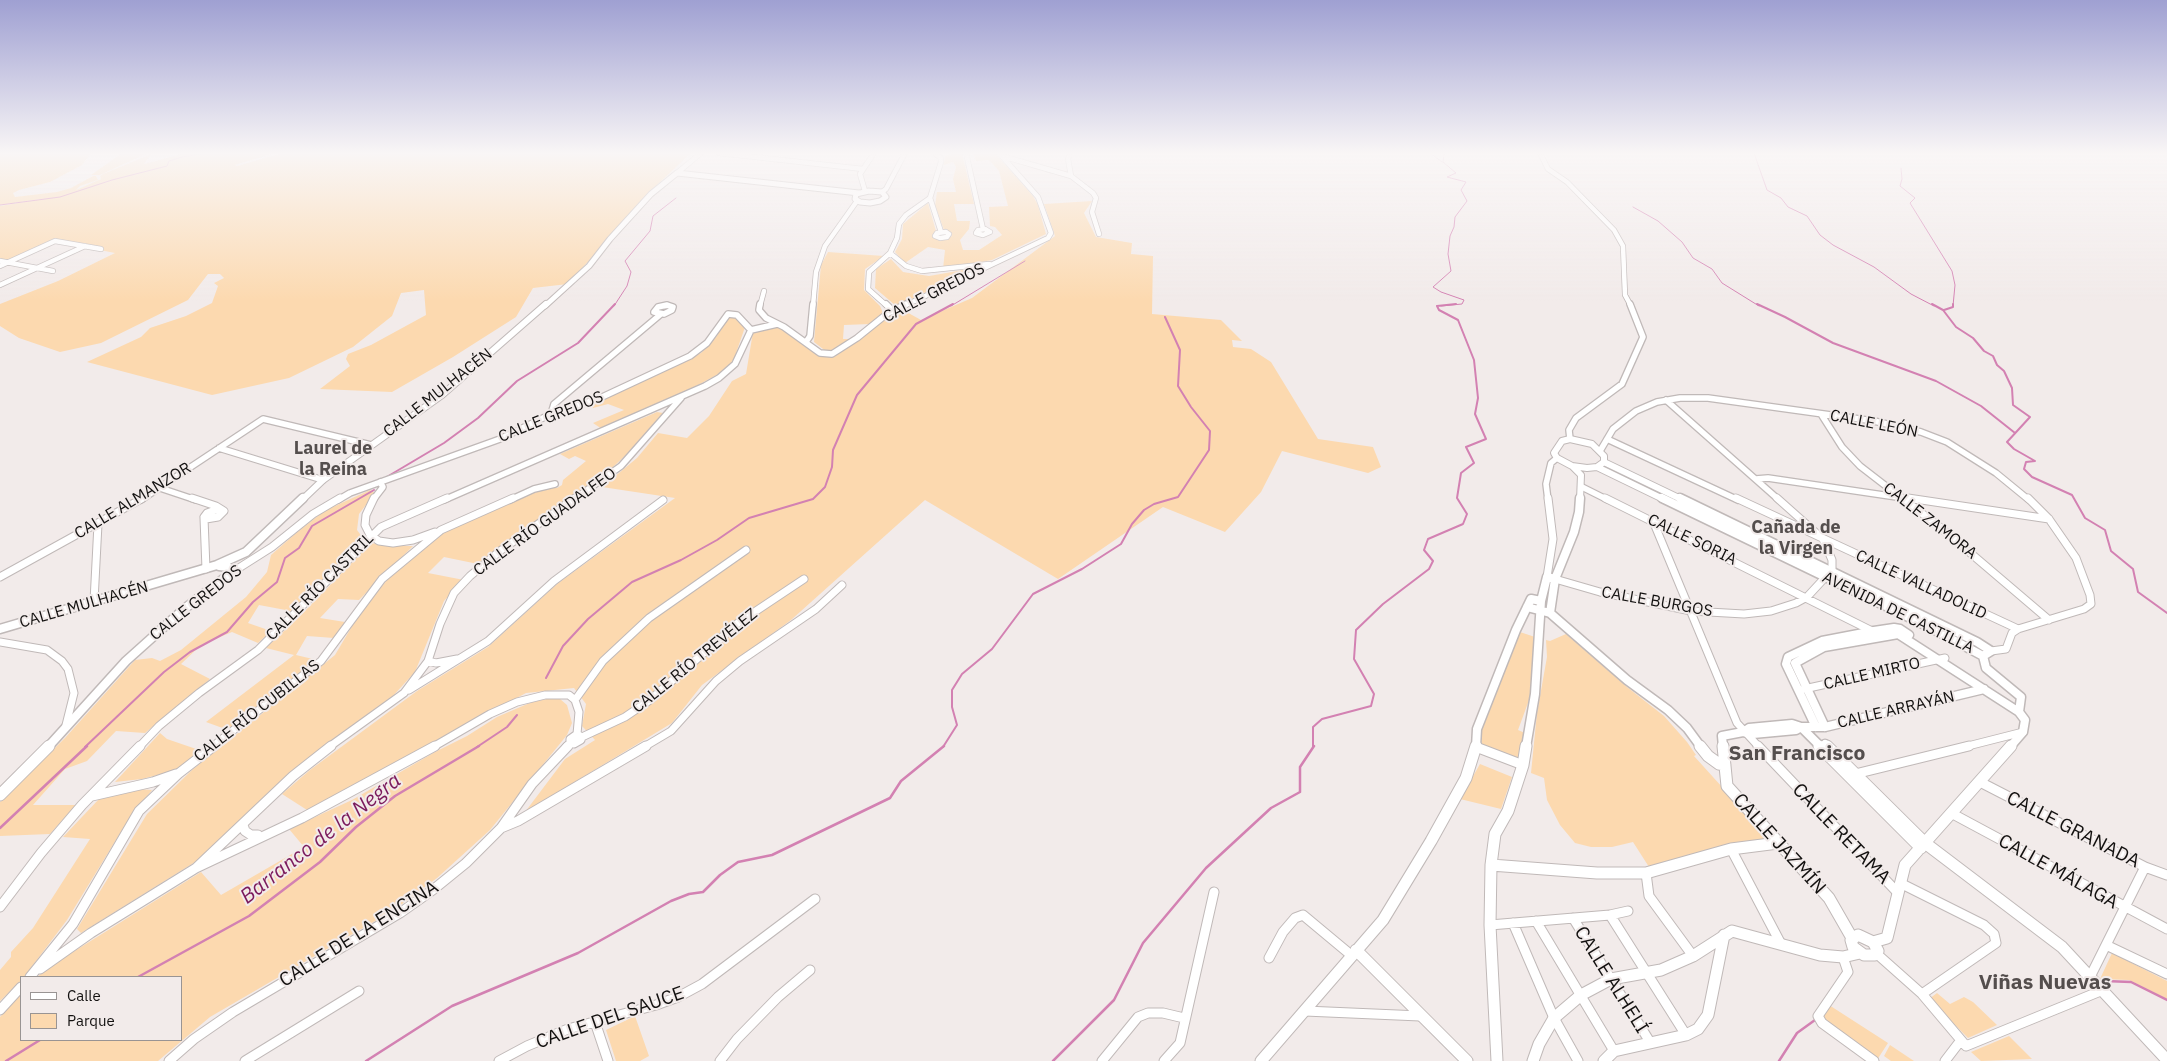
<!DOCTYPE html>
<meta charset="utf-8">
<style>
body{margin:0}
#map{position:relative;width:2167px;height:1061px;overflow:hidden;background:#f2ebea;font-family:"IBM Plex Sans",sans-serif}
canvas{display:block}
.legend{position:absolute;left:20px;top:976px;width:162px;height:65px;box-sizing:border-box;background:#f2ebea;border:1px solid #999493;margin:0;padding:6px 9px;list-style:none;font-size:15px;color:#131110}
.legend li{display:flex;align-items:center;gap:10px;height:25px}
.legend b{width:25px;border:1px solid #999493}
</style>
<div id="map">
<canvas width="2167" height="1061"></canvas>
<ul class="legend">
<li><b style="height:6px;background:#fff"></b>Calle</li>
<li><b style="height:14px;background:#fcd9af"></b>Parque</li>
</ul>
</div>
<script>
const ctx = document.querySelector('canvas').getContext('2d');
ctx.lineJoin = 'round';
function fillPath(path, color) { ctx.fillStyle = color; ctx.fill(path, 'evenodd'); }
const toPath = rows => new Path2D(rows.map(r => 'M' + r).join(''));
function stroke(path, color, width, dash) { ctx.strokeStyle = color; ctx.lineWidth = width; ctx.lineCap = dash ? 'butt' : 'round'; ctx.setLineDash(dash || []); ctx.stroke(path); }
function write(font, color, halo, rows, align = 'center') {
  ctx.font = font + ' "IBM Plex Sans",sans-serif'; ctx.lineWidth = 4; ctx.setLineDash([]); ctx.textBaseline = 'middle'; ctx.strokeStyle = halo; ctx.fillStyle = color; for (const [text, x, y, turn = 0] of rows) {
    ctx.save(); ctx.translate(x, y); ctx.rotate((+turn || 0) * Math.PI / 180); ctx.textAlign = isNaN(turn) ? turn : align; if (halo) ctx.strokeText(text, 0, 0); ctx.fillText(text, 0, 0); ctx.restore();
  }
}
fillPath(toPath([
 [0,153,91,153,82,165,50,182,19,190,13,193,15,197,57,192,71,188,93,176,96,176,98,180,80,186,76,190,101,179,100,176,103,174,151,154,144,164,185,153,275,153,235,165,237,166,282,153,691,153,657,185,568,284,533,288,516,317,453,357,392,392,320,389,350,366,346,359,348,354,371,345,426,315,424,290,401,293,392,316,353,347,289,378,212,395,87,362,141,337,150,328,186,316,212,303,218,286,214,283,224,278,220,274,208,274,188,300,101,343,60,352,19,338,0,326,0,304,58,281,115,253,54,241,7,261,0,259,0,206,48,198,0,205],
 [122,153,148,153,100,175,91,175],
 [955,153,962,153,974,204,954,204,957,221,970,221,969,229,960,240,963,250,979,250,1002,235,995,227,990,226,989,207,1008,206,999,171,989,160,976,161,973,153,995,153,1033,196,1038,205,1046,234,992,260,943,269,945,250,928,247,905,263,895,252,902,239,903,224,928,203,936,231,932,235,934,239,943,239,952,236,950,232,944,230,935,206,937,192,956,192,953,179,956,167,953,162,944,165,945,156],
 [1092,201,1084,213,1096,237,1132,243,1131,254,1153,256,1152,314,1221,320,1242,341,1232,340,1233,347,1251,349,1271,362,1318,439,1373,447,1381,467,1368,473,1282,451,1261,492,1225,532,1163,507,1058,579,925,500,791,620,702,685,672,723,525,812,565,759,595,740,582,726,586,704,574,688,526,693,307,810,282,794,310,770,417,691,488,647,557,584,675,498,602,487,637,458,658,433,687,438,709,416,732,381,746,374,753,332,772,327,780,328,818,355,834,357,886,318,903,310,921,320,972,298,1055,236,1044,204],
 [828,252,884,256,865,269,864,290,880,306,883,313,870,324,844,325,843,339,852,339,837,350,827,352,814,342,821,265],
 [891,259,903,272,929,276,969,269,969,272,896,306,875,288,876,269],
 [734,317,745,327,734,359,724,371,698,385,602,429,593,423,624,410,608,404,593,408,590,404,701,353,716,337,728,318],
 [657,412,663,413,626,455,601,478,478,564,444,557,428,573,464,580,444,601,415,672,392,697,297,767,200,859,81,933,77,929,147,814,192,770,335,655,358,616,387,580,445,532,522,497,548,488,557,488,562,485,563,480,586,461,575,456,569,459,560,454],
 [370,490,375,493,359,514,357,530,363,538,291,611,259,605,248,623,271,631,258,643,232,632,201,645,181,664,210,679,145,733,116,731,87,761,65,769,33,805,76,805,50,834,0,836,0,802,65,738,135,660,152,658,160,661,181,650,246,597,267,572,271,555,295,534,324,511],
 [371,543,390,546,413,546,359,600,338,599,320,618,345,622,334,638,307,636,296,655,317,660,228,730,206,722,294,655,266,648,303,613],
 [1520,632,1535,637,1532,692,1518,730,1525,733,1518,760,1482,746,1480,732],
 [1566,634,1627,687,1664,716,1687,742,1696,755,1694,756,1770,840,1723,847,1678,858,1649,867,1633,842,1612,847,1591,847,1575,843,1560,825,1547,800,1544,778,1531,773,1537,713,1547,657,1546,640,1550,641],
 [547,699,560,699,567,705,572,723,567,735,490,830,437,878,394,910,210,1017,158,1061,0,1061,0,1017,21,994,21,1040,181,1040,181,977,37,977,49,967,201,872,221,895,304,847,289,829,352,800,435,752,467,736,497,717,532,702],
 [160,733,167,739,202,751,177,770,142,779,115,782],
 [1480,764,1512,777,1501,809,1460,799],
 [137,789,152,790,127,822,67,920,24,977,21,977,21,981,0,1001,0,970,11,957,11,952,33,928,90,839,63,837,99,799],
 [2112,953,2167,981,2167,999,2129,980,2100,979],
 [1937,993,1950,1004,1964,997,1973,1002,1997,1025,1968,1038,1929,999],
 [1829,1005,1888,1043,1877,1060,1822,1018],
 [635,1016,649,1056,640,1061,616,1061,606,1030],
 [2009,1036,2032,1059,1981,1061,1971,1052],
 [1890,1045,1914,1061,1891,1061,1884,1056]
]), '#fcd9af');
stroke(toPath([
 [1430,153,1442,162],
 [1754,153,1767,190,1781,198,1788,207,1807,216,1820,235,1833,245,1874,267,1911,294,1934,306],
 [1901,168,1902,179,1900,186,1915,198,1910,203,1952,271,1955,285,1953,306],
 [0,205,60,197,112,180,167,166,169,161,182,157,207,153],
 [1633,207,1658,221,1682,242,1693,258,1712,269,1722,283,1759,306],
 [614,306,627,286,631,272,625,261,650,231,653,216,676,198],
 [951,306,1025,261],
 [1441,306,1462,304,1464,300,1441,292,1433,287,1451,271,1448,254,1450,236,1454,227,1455,217,1467,201,1461,190,1466,182,1447,177,1456,173,1443,162,1444,153]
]), '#d381b2', 1);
stroke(toPath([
 [1757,304,1785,317,1833,343,1936,381,1981,406,2015,433],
 [1932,304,1943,310,1956,327,1973,338,1984,351,1993,356,1997,365,2004,371,2012,388,2013,405,2030,417,2007,442,2014,449,2035,461,2026,462,2024,469,2032,477,2072,495,2085,518,2105,530,2111,551,2133,569,2138,592,2167,613],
 [1944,310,1953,307,1953,304],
 [385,478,444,443,478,418,517,381,578,343,615,304],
 [546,678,563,646,588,619,632,582,681,560,717,540,749,518,813,499,825,487,832,467,833,450,857,395,916,324,953,304],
 [85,747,164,672,190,652,227,632,253,602,277,582,285,558,299,548,312,526,374,490],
 [477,747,507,727,517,715],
 [943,747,957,725,952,707,952,690,962,674,992,649,1033,594,1082,569,1121,544,1132,524,1144,510,1154,504,1178,497,1209,450,1210,431,1191,407,1178,386,1180,350,1165,317],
 [1313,747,1313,727,1322,719,1371,706,1374,694,1354,659,1356,630,1383,604,1429,569,1433,561,1424,550,1428,539,1463,524,1467,514,1457,498,1461,473,1474,463,1466,447,1486,439,1475,414,1478,398,1474,360,1458,320,1439,310,1437,306,1456,304]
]), '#d381b2', 2);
stroke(toPath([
 [0,828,87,746],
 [138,977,249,916,320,862,356,827,395,796,479,746],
 [2105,981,2131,982,2167,1000],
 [6,1061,40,1040],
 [366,1061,452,1006,578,953,671,901,689,894,703,892,720,875,738,862,772,855,890,798,901,781,944,746],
 [1053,1061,1114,1000,1143,943,1206,868,1271,808,1300,792,1300,767,1314,746],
 [1779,1061,1797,1033,1815,1020]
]), '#d381b2', 2.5);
const minorFar3 = toPath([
 [719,153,863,169],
 [934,153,941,158,941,162,930,198,941,232],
 [966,153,983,229],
 [1070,153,1068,159,1071,176,1093,193,1096,198,1092,212,1099,234],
 [1540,153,1548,169,1567,182,1614,230,1623,246,1625,295,1631,306],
 [1002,156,1071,176],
 [677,173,701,153],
 [865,191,860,174,874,153],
 [882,192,886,189,905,153],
 [985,229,990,232,983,235,976,233,978,230,985,229],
 [946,232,949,234,947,237,940,238,935,236,937,233,946,232],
 [890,253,906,266,922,271,989,264],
 [0,261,53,271],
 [0,266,55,241,101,249],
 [0,285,85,246],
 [664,306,669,306],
 [760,306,764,291],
 [813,306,816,272,825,246,857,201],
 [887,306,868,289,869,272,890,253,897,238,899,224,906,215,930,198],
 [904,306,1048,238,1051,233,1038,197,999,153]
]);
const minorFar2 = toPath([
 [760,304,759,310,766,318,784,327,820,353,832,354,857,338,888,313,906,304],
 [886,304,893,311],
 [667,305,673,307,672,310,664,314,654,312,658,307,667,305],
 [751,330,777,324],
 [806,342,810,336,813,304],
 [1666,400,1779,500],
 [551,414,554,404,661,314],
 [1821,414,1842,447,1860,466,1904,500],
 [1570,439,1569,430,1576,418,1622,384,1643,337,1630,304],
 [1607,439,1738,500],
 [219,448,323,480],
 [1600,451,1613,429,1636,411,1657,402,1680,398,1708,398,1874,421,1921,432,1947,442,1996,473,2029,500],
 [1756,479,1768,478,1917,500],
 [1582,487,1608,500],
 [160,488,196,500],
 [141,500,263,419,371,445],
 [338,500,350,493,500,439,551,414,600,398,690,356,707,343,728,314,737,315,751,330],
 [373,500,383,487,380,482],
 [444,500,705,386,719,378,735,364,751,330],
 [510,500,534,489,555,484],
 [573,500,621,466,681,398],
 [1548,500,1546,484,1551,463,1557,458]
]);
const minorFar1 = toPath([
 [192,498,216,506,224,511,218,517,206,519,204,517,207,513,218,509],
 [374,498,366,515,365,525,370,535,379,541,393,543,413,540,435,532],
 [1605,498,1874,632],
 [1736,498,2018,629],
 [1902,498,1941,528,2049,620],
 [1908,498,2049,519],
 [204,518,206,569],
 [1653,521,1737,723,1759,747],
 [231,573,272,547,313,514,340,498],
 [0,577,143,498],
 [1547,577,1553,539,1548,498],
 [1555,579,1600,592,1691,611,1744,614,1771,611,1796,603,1807,597,1832,570,1832,560,1823,539,1777,498],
 [94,601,98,524],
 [0,642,47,650,62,661,68,669,74,693,66,725],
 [1991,651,2006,649,2012,633,2018,629,2084,609,2091,604,2090,595,2076,558,2049,519,2028,498],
 [428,661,436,663,457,659],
 [1804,689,1945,658],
 [409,690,488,641,554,581,663,500],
 [575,700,603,661,649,618,746,550],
 [577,734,582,737,581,740,574,744,570,743,570,739,577,734],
 [582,737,625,717,650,700,738,623,804,579],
 [139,747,159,726,199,693,258,650,381,527,447,498],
 [212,747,321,661,382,579,441,530,513,498],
 [329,747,404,693,428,661,440,624,454,593,470,576,500,551,575,498],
 [433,747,490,714,517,702,545,695,569,695,575,700,579,712,577,734],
 [566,747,570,743],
 [644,747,671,731,716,681,740,661,816,609,842,585],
 [1964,747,2023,732]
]);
const minor = toPath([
 [1758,746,1898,893],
 [1476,747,1523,765],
 [1855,774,1969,746],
 [1980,782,2145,867,2167,875],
 [92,796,153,782,176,774],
 [1951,813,2167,929],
 [243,825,245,831,251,835,258,835],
 [501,828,518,821,646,746],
 [1731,849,1781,944],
 [196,868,293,776,331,746],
 [1646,873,1649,896,1693,956],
 [1900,883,1984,925,1994,934,1996,943,1922,994],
 [0,907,41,853,82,805,140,746],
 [1610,915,1686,1035],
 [1573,918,1650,1042],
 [1536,921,1614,1051],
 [1513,923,1554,1018,1578,1061],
 [1490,925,1610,915,1628,911],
 [2106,945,2167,974],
 [1877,954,1922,994,1966,1046,2103,990],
 [1843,957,1848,972,1818,1016,1822,1023,1874,1061],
 [1269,958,1283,932,1295,918,1303,915,1351,955],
 [40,969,91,933,196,868,302,818,435,746],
 [30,977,73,924,139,811,178,774,214,746],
 [2090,977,2145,867],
 [0,1010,21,987],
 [1305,1011,1420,1016],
 [595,1022,608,1061],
 [169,1061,194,1039,233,1012,400,913,434,889,466,863,501,828,532,784,568,746],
 [245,1061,359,991],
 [499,1061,527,1046,568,1029,656,1005,678,997,702,984,815,899],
 [720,1061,737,1039,778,997,810,970],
 [1102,1061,1138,1017,1148,1013,1163,1013,1184,1018],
 [1164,1061,1180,1043,1214,892],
 [1945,1061,1958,1044,1962,1042]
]);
const tertiaryFar3 = toPath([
 [869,191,882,192,886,197,880,201,870,203,860,202,855,199,856,194,869,191],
 [545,306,589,266,610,239,651,194,677,173,859,193]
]);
const tertiaryFar2 = toPath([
 [1570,439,1592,444,1604,456,1604,462,1597,467,1587,468,1572,466,1557,458,1554,453,1562,441,1570,439],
 [1604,462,1683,500],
 [1572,466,1581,475,1580,500],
 [1597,467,1665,500],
 [302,500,323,480,442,395,546,304]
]);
const tertiaryFar1 = toPath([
 [1662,498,1929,627,1983,656],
 [1680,498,1977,642,1991,651,1983,656,1986,668,2021,697,2019,712],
 [1527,607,1550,613,1627,680,1668,710,1687,728,1701,747],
 [1550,613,1555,579,1574,532,1579,512,1580,498],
 [0,629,217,565,246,552,303,498],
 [1816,727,1786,664,1788,657,1822,641,1874,631,1894,628,1900,629,1909,635],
 [1825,727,1795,663,1824,647,1898,634,2019,712,2025,720,2023,732,2010,747],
 [1743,732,1753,734,1796,730,1801,727,1825,727,1984,689],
 [1825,744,1828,747],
 [48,747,126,661,184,609,231,573,228,567,219,566],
 [1476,747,1477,729,1516,630,1531,599,1541,601],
 [1526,747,1535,694,1541,601,1547,577,1555,579],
 [1723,747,1722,736,1743,732,1749,728,1792,724,1801,727,1821,747]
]);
const tertiary = toPath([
 [1700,746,1708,756,1719,764,1725,765],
 [1723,746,1727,786,1829,898,1852,938],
 [1819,746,1921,848],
 [1827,746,1925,843,2062,947,2167,1060],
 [0,795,49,746],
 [1491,865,1597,873,1646,873,1731,849,1778,843],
 [1858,935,1873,942,1878,951,1875,955,1864,955,1853,947,1851,940,1858,935],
 [1873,942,1887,938,1905,865,2011,746],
 [1356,950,1467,1061],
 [1261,1061,1383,920,1431,841,1466,778,1476,746],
 [1497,1061,1490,925,1491,865,1495,834,1508,811,1523,765,1526,746],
 [1533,1061,1539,1044,1554,1018,1581,995,1611,979,1661,970,1693,956,1732,931,1820,955,1843,957,1860,953],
 [1604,1061,1614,1051,1686,1035,1698,1029,1708,1015,1724,935]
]);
stroke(minorFar3, '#c0b9b8', 6);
stroke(minorFar2, '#c0b9b8', 8);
stroke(minorFar1, '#c0b9b8', 9);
stroke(minor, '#c0b9b8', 11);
stroke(tertiaryFar3, '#c0b9b8', 7);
stroke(tertiaryFar2, '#c0b9b8', 8);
stroke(tertiaryFar1, '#c0b9b8', 11);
stroke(tertiary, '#c0b9b8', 13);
stroke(minorFar3, '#fff', 4.5);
stroke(minorFar2, '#fff', 5.5);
stroke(minorFar1, '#fff', 7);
stroke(minor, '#fff', 9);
stroke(tertiaryFar3, '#fff', 5);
stroke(tertiaryFar2, '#fff', 6);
stroke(tertiaryFar1, '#fff', 8);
stroke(tertiary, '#fff', 11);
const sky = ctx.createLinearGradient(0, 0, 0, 301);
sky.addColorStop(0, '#9fa0d2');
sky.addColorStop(0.51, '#f9f6f6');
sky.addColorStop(1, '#f9f6f600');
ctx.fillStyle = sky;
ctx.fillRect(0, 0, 2167, 301);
write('16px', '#131110', '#f2ebea', [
 ["CALLE GREDOS",934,293,-27],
 ["CALLE MULHACÉN",438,393,-38],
 ["CALLE GREDOS",551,417,-22],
 ["CALLE LEÓN",1874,424,11],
 ["CALLE ALMANZOR",133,501,-31],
 ["CALLE ZAMORA",1930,521,38],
 ["CALLE RÍO GUADALFEO",545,522,-36],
 ["CALLE SORIA",1692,540,26],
 ["CALLE VALLADOLID",1921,585,25],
 ["CALLE RÍO CASTRIL",320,587,-45],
 ["CALLE BURGOS",1657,602,10],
 ["CALLE GREDOS",196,603,-38],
 ["CALLE MULHACÉN",84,605,-16],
 ["AVENIDA DE CASTILLA",1898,613,26],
 ["CALLE RÍO TREVÉLEZ",695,661,-39],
 ["CALLE MIRTO",1872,674,-13],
 ["CALLE ARRAYÁN",1896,710,-13],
 ["CALLE RÍO CUBILLAS",257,711,-38]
]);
write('bold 18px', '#544e4d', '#f2ebea', [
 ["Laurel de",333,449],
 ["la Reina",333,470],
 ["Cañada de",1796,528],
 ["la Virgen",1796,549]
]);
write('19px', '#131110', '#f2ebea', [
 ["CALLE GRANADA",2073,830,27],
 ["CALLE RETAMA",1841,834,46],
 ["CALLE JAZMÍN",1779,844,48],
 ["CALLE MÁLAGA",2058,872,29],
 ["CALLE DE LA ENCINA",359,934,-32],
 ["CALLE ALHELÍ",1611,980,58],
 ["CALLE DEL SAUCE",610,1018,-19]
]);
write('bold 21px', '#544e4d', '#f2ebea', [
 ["San Francisco",1797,754],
 ["Viñas Nuevas",2045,983]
]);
write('italic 21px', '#7b1a5c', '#f2ebea', [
 ["Barranco de la Negra",321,839,-38]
]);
</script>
